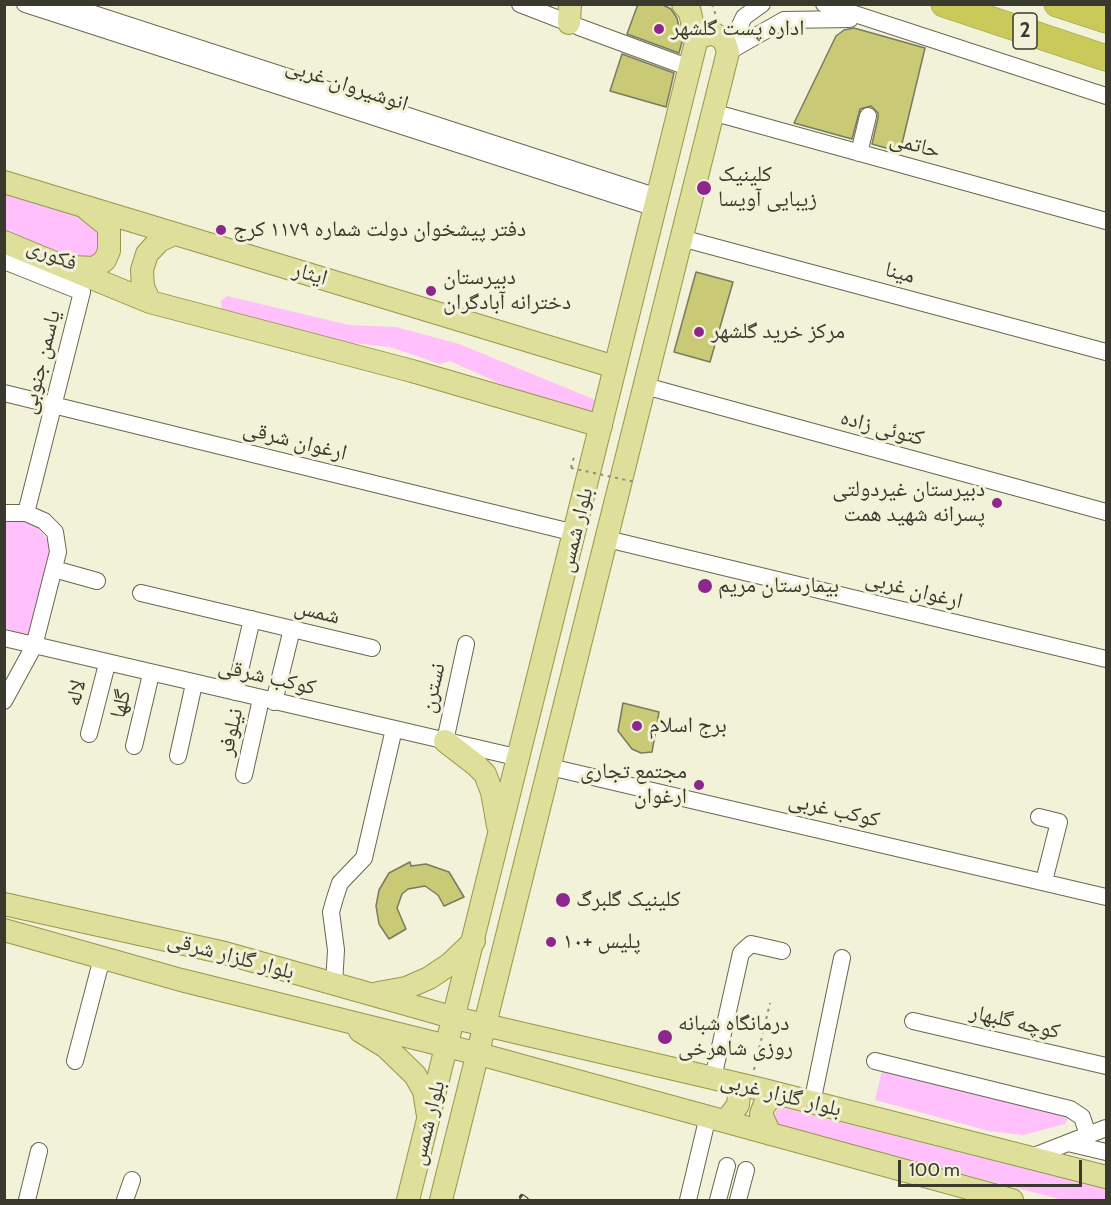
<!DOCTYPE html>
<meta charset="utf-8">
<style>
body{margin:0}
#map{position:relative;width:1111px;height:1205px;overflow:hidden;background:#f1f2d7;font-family:Cabin,sans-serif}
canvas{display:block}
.frame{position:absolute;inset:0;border:6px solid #39392e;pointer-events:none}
.scale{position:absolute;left:898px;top:1160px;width:184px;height:27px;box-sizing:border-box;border:3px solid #39392e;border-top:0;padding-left:8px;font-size:18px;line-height:21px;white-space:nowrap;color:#39392e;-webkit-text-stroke:4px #f1f2d7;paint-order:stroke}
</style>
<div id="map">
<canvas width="1111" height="1205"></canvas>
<div class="frame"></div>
<div class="scale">100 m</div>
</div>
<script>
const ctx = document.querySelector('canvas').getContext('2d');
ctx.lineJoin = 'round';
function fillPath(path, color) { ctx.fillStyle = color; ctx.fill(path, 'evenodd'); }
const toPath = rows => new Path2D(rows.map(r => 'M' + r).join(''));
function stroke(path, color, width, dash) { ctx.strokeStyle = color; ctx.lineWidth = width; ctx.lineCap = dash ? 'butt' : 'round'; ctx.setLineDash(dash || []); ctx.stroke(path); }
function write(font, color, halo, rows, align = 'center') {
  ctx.font = font + ' Cabin,"Noto Naskh Arabic",sans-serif'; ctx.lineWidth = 6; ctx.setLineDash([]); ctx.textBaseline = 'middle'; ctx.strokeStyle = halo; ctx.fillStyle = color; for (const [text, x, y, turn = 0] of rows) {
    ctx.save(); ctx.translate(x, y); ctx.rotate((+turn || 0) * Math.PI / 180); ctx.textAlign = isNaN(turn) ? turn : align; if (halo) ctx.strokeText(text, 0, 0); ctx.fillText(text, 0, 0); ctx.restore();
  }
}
fillPath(toPath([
 [5,187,97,222,103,250,84,263,5,235],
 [227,296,349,325,396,327,459,344,598,401,594,420,541,402,450,361,440,364,390,347,317,339,222,314,221,301],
 [11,519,36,525,48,540,50,550,28,636,5,628,5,522],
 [882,1070,1070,1115,1065,1124,1023,1135,989,1131,875,1100],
 [784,1108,1106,1189,1106,1200,1063,1200,782,1127,776,1124,774,1117,777,1110]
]), '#ffc0fc');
const building = toPath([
 [638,4,661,4,671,9,677,18,682,42,679,53,627,34,638,4],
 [854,28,925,48,900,152,872,144,878,118,878,113,871,106,860,109,852,139,794,123,836,36,844,30,854,28],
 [622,54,674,73,666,107,610,91,622,54],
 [696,272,733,282,710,362,674,352,696,272],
 [623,703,659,712,652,752,641,753,632,749,618,731,623,703],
 [410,862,411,866,426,864,449,872,464,897,444,906,438,895,425,886,408,889,402,894,397,908,406,929,389,939,379,924,376,906,379,890,389,873,410,862]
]);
fillPath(building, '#caca76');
stroke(building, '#797a61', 1.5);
const minor = toPath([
 [25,4,655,208],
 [63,4,658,197],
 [520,4,569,23],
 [824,4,1106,96],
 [579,27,690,68],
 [728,51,744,17,762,4],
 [728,52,784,20,850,19],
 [712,112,1106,221],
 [859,153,868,116],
 [681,238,1106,352],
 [4,261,82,292,26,513],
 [645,386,1106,512],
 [4,393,575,533],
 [4,513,26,513,44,521,55,532,58,552,34,646,4,701],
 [607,539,1106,659],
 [54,569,97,581],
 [141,593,372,648],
 [4,638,520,758],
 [235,692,252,619],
 [274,702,292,629],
 [89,734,107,664],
 [445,741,466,644],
 [134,746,151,674],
 [178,756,194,684],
 [550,767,1106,897],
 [244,775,261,699],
 [1039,817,1059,822,1044,881],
 [334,984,336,950,331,912,335,898,340,883,364,858,394,729],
 [913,1021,1106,1066],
 [75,1061,102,958],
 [875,1061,1070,1109,1082,1117,1088,1135],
 [713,1078,741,953,751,944,782,951],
 [812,1103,842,958],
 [1068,1143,1106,1152],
 [1029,1158,1106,1128],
 [27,1200,39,1151],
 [125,1200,132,1180],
 [688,1200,708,1116],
 [718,1200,727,1166],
 [738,1200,746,1170]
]);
const major = toPath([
 [569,23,570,4],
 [4,182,615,367],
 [4,242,150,302,412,371,601,426],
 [71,267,95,268,105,260,109,251,109,227,88,210],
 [150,302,143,287,142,270,147,254,159,241,174,234],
 [445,741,476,765,485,774,492,792,498,826],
 [4,904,225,953,455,1018,760,1089,1106,1177],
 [4,930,181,980,479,1054,1012,1200],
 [378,993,406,988,429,978,450,964,474,941],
 [360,1031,386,1047,415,1075,424,1091,428,1116],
 [726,1121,738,1105,739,1094,734,1083],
 [770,1134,761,1114,764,1106,769,1099,784,1095],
 [408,1200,696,42,690,12,683,4],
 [441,1200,728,52,724,40,713,33,700,37,696,42]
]);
const highway = toPath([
 [944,4,1106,58],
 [1057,4,1106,20]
]);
stroke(minor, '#686850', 18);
stroke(major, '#97974b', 24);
stroke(highway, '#97974b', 27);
stroke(toPath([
 [712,4,716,16],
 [571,468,574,457],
 [754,1070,770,1003]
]), '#8f8f7d', 2, [3, 4.5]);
stroke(minor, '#fff', 16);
stroke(major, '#dfdf9c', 22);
stroke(highway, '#caca5a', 26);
const rail = toPath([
 [522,1197,526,1200]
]);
stroke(rail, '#4c4d40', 6);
stroke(rail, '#f1f2d7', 4, [11]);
stroke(toPath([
 [571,468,635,482]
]), '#8f8f7d', 2, [3, 4.5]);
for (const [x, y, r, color] of [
 [659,29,6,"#8d278d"],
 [704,188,8,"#8d278d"],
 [221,230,6,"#8d278d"],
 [431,291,6,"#8d278d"],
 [699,332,6,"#8d278d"],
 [997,503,6,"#8d278d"],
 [705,586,8,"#8d278d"],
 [637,726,6,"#8d278d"],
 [699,785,6,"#8d278d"],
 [563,900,8,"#8d278d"],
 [551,942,6,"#8d278d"],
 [665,1037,8,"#8d278d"]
]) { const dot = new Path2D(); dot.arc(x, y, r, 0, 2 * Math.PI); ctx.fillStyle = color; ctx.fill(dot); stroke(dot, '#f1f2d7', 2); }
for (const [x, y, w] of [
 [1025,31,24]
]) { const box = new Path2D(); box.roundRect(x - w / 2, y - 18, w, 36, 4.5); ctx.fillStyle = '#f1f2d7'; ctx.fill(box); stroke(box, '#39392e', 1.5); }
write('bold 21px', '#39392e', null, [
 ["2",1025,31]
]);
write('22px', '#39392e', '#f1f2d7', [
 ["اداره پست گلشهر",671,29],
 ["کلینیک",718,175],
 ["زیبایی آویسا",718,200],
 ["دفتر پیشخوان دولت شماره ۱۱۷۹ کرج",233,230],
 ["دبيرستان",443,278],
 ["دخترانه آبادگران",443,303],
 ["مرکز خرید گلشهر",711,332],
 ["دبیرستان غیردولتی",985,490,"right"],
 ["پسرانه شهید همت",985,515,"right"],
 ["بیمارستان مریم",718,586],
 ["برج اسلام",649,726],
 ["مجتمع تجاری",687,772,"right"],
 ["ارغوان",687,797,"right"],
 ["کلینیک گلبرگ",576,900],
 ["پلیس +۱۰",563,942],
 ["درمانگاه شبانه",678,1024],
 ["روزی شاهرخی",678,1049]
], 'left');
write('22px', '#39392e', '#f1f2d7', [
 ["انوشیروان غربی",347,85,18],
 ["حاتمی",915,145,15],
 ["فکوری",52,255,22],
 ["مینا",900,273,15],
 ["ایثار",310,274,16],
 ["یاسمن جنوبی",41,362,-76],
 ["کتوئی زاده",882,428,15],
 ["ارغوان شرقی",295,441,14],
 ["بلوار شمس",576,530,-76],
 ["ارغوان غربی",914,590,14],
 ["شمس",317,612,14],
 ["کوکب شرقی",267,677,13],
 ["نسترن",433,688,-77],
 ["لاله",76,693,-76],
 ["گلها",121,704,-77],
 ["نیلوفر",231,732,-77],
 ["کوکب غربی",834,810,13],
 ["بلوار گلزار شرقی",231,956,15],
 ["کوچه گلبهار",1015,1022,13],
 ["بلوار گلزار غربی",781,1095,14],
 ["بلوار شمس",428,1123,-76]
]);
</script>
